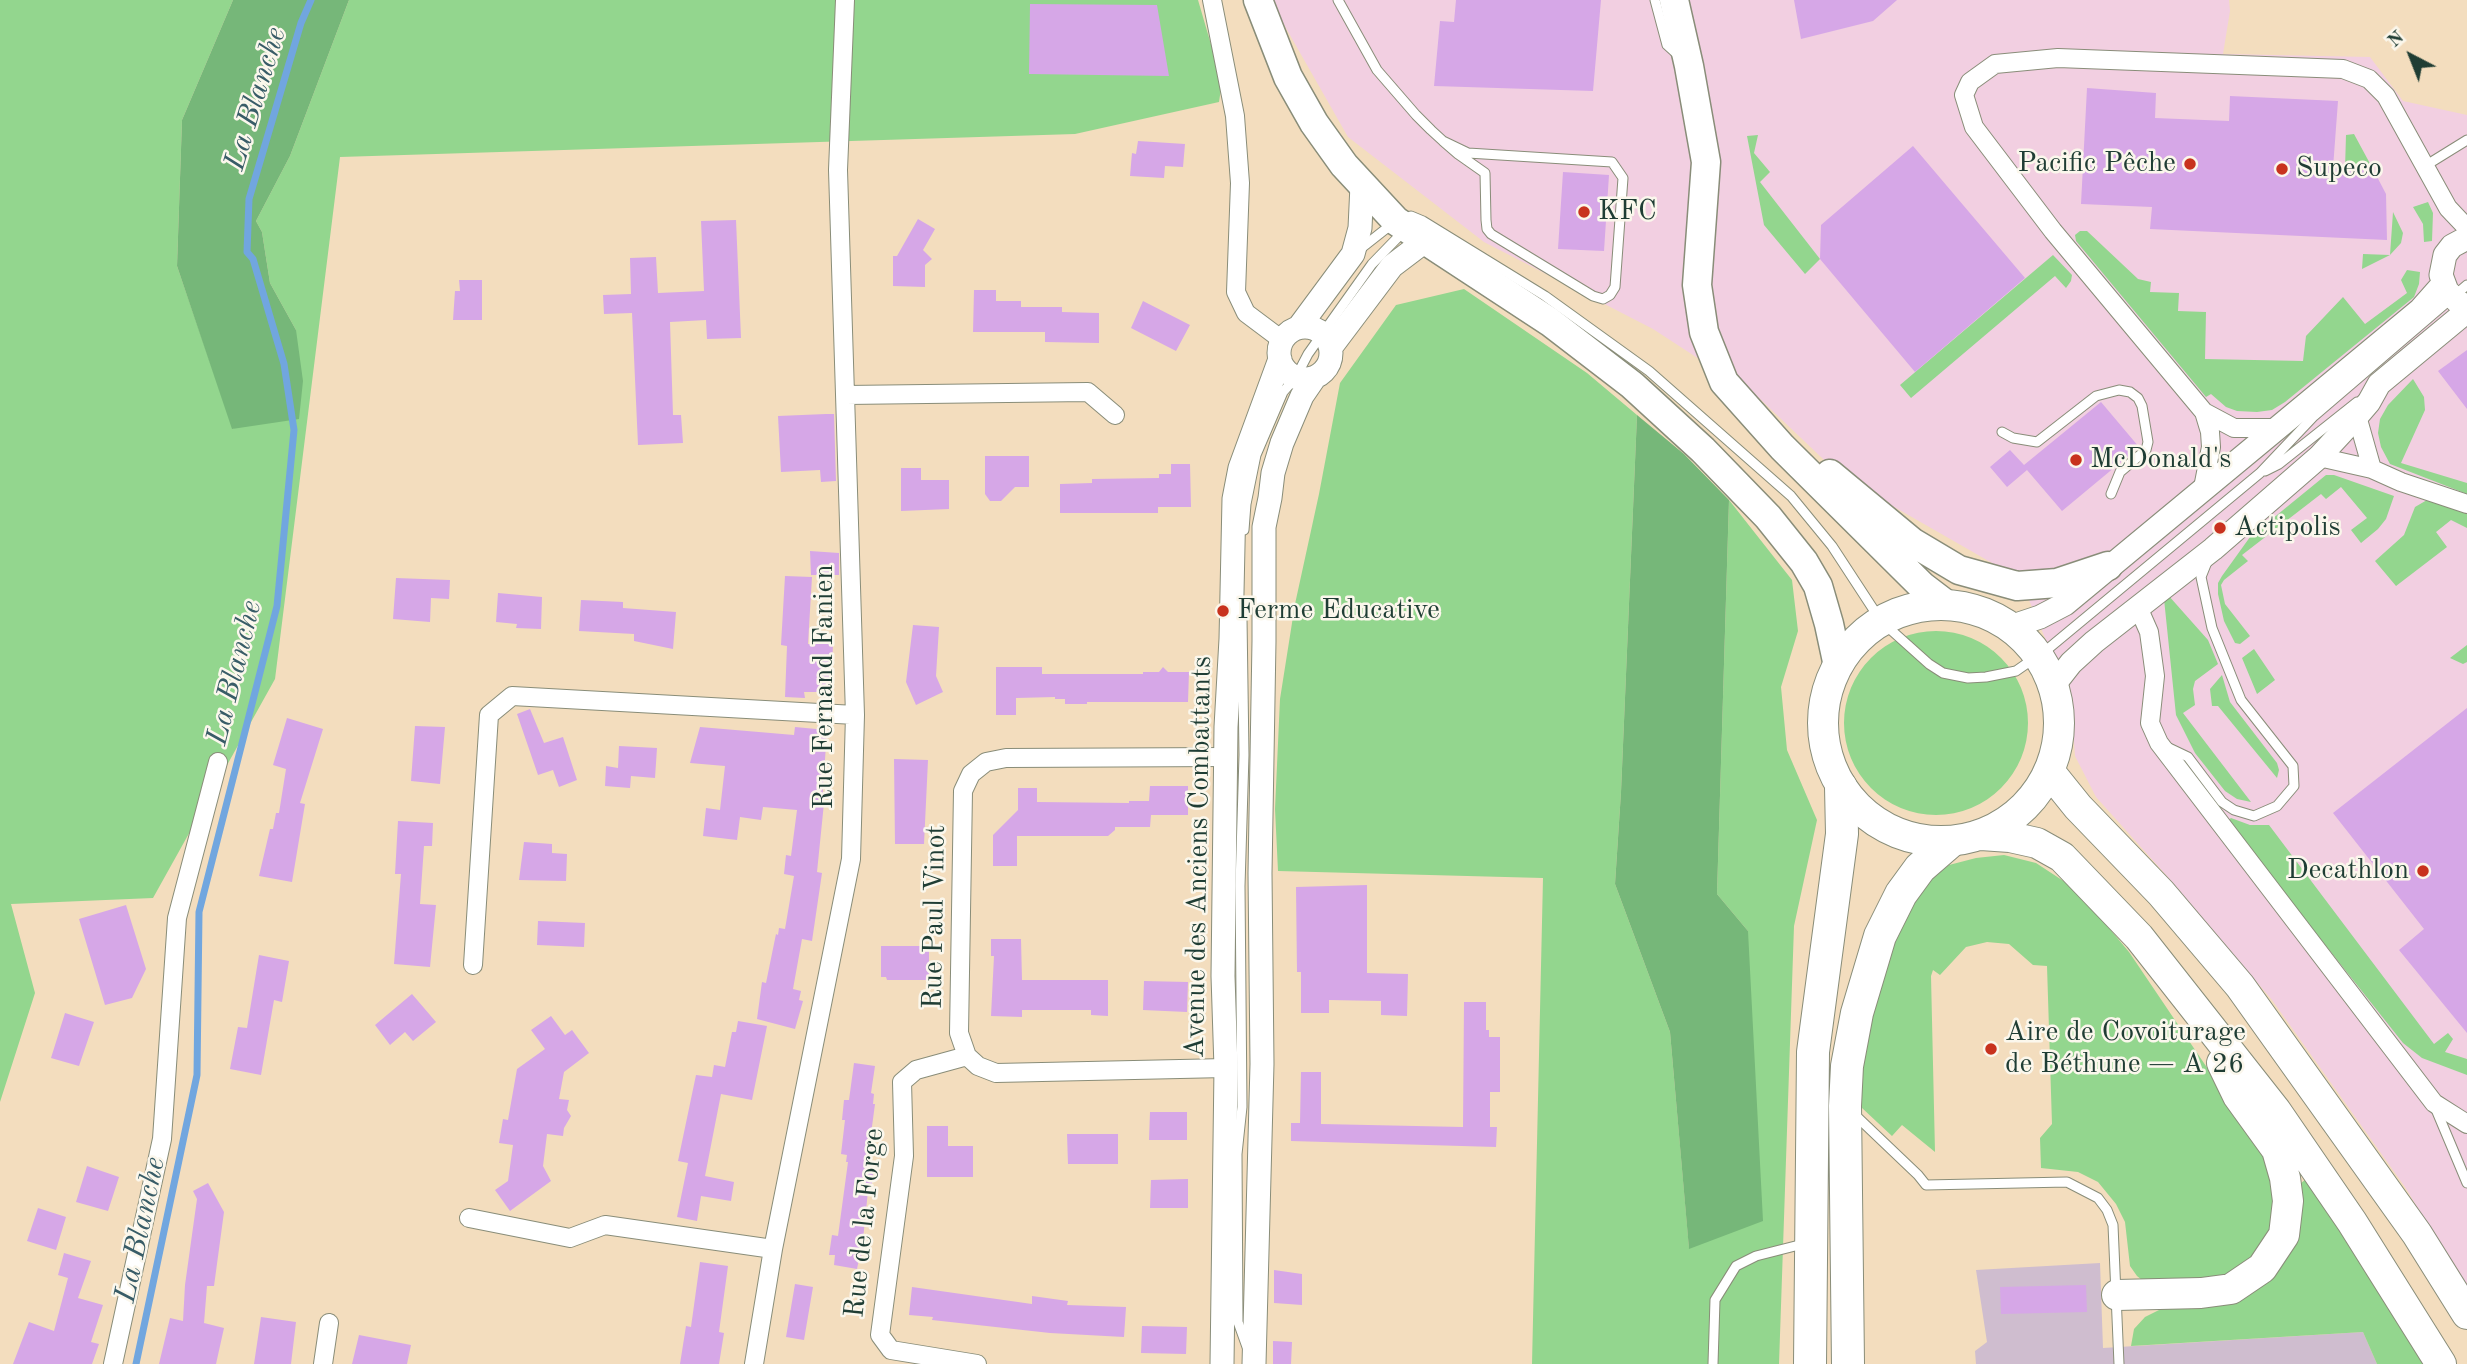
<!DOCTYPE html>
<meta charset="utf-8">
<style>
body{margin:0}
#map{position:relative;width:2467px;height:1364px;overflow:hidden;background:#f3ddbe;font-family:"Old Standard TT",serif}
canvas{display:block}
.north{position:absolute;left:2376px;top:21px;width:70px;height:70px;-webkit-text-stroke:5px #fbf7ec;paint-order:stroke;rotate:318deg;font-size:19px;font-weight:700;line-height:28px;text-align:center;color:#1f3d34}
.north::after{content:'';display:block;margin:auto;width:24px;height:32px;background:#1f3d34;clip-path:polygon(50% 0,100% 100%,50% 72%,0 100%)}
</style>
<div id="map">
<canvas width="2467" height="1364"></canvas>
<div class="north">N</div>
</div>
<script>
const ctx = document.querySelector('canvas').getContext('2d');
ctx.lineJoin = 'round';
function fillPath(path, color) { ctx.fillStyle = color; ctx.fill(path, 'evenodd'); }
const toPath = rows => new Path2D(rows.map(r => 'M' + r).join(''));
function stroke(path, color, width, dash) { ctx.strokeStyle = color; ctx.lineWidth = width; ctx.lineCap = dash ? 'butt' : 'round'; ctx.setLineDash(dash || []); ctx.stroke(path); }
function write(font, color, halo, rows, align = 'center') {
  ctx.font = font + ' "Old Standard TT",serif'; ctx.lineWidth = 5; ctx.setLineDash([]); ctx.textBaseline = 'middle'; ctx.strokeStyle = halo; ctx.fillStyle = color; for (const [text, x, y, turn = 0] of rows) {
    ctx.save(); ctx.translate(x, y); ctx.rotate((+turn || 0) * Math.PI / 180); ctx.textAlign = isNaN(turn) ? turn : align; if (halo) ctx.strokeText(text, 0, 0); ctx.fillText(text, 0, 0); ctx.restore();
  }
}
fillPath(toPath([
 [1270,0,2229,0,2230,11,2223,54,2370,57,2403,101,2467,115,2467,1290,2405,1187,2272,1000,2166,875,2096,797,2075,756,2071,699,2020,579,1842,477,1759,398,1653,329,1484,242,1348,137]
]), '#f2cfe1');
fillPath(toPath([
 [2100,1263,2103,1348,2363,1332,2377,1364,1976,1364,1975,1351,1987,1342,1976,1270]
]), '#cfbdcf');
fillPath(toPath([
 [0,0,233,0,182,120,177,266,233,429,296,330,270,283,262,232,256,221,290,156,349,0,1198,0,1222,82,1219,102,1075,134,340,157,275,679,153,898,11,904,35,993,0,1102],
 [2354,134,2374,171,2345,169,2346,135],
 [1758,135,1754,153,1770,172,1760,182,1820,259,1805,274,1764,225,1747,136],
 [2428,202,2433,213,2432,241,2424,242,2423,224,2413,207],
 [2393,212,2403,233,2401,243,2390,255,2362,269,2363,254,2390,255],
 [2080,231,2087,231,2138,279,2151,282,2150,292,2179,293,2178,311,2206,312,2205,359,2303,361,2306,336,2343,297,2365,324,2407,293,2401,280,2407,270,2420,272,2419,284,2414,297,2285,402,2272,410,2257,412,2237,411,2226,407,2211,394,2206,397,2076,241,2075,235],
 [2053,255,2072,275,2071,281,2066,288,2055,276,1911,398,1900,385],
 [1464,289,1587,373,1637,415,1621,792,1615,884,1670,1032,1689,1248,1748,931,1717,894,1729,500,1792,580,1798,631,1781,687,1787,750,1817,820,1794,926,1779,1364,1532,1364,1543,878,1278,871,1275,809,1280,699,1295,604,1319,494,1340,383,1396,305],
 [2413,379,2424,397,2425,410,2401,463,2467,483,2467,494,2390,464,2381,447,2378,433,2380,419,2388,405],
 [2326,475,2334,475,2394,496,2386,519,2378,529,2361,543,2351,530,2367,518,2341,487,2326,499,2321,494,2242,555,2248,561,2224,580,2221,585,2225,604,2250,636,2240,644,2235,643,2224,621,2218,594,2218,583,2222,576,2250,537],
 [2427,500,2467,514,2467,528,2451,520,2436,532,2447,547,2396,586,2375,561,2404,535,2415,507],
 [2168,595,2208,640,2218,664,2195,681,2193,689,2195,705,2183,713,2251,802,2237,799,2225,791,2195,753,2176,715,2164,599],
 '1844 723a92 92 0 1 1 184 0a92 92 0 1 1-184 0Z',
 [2467,645,2467,662,2463,664,2450,658],
 [2254,649,2275,680,2257,694,2242,658],
 [2222,675,2230,702,2277,763,2279,770,2277,778,2218,706,2212,706,2210,689],
 [2231,818,2250,825,2269,825,2434,1044,2448,1033,2453,1039,2445,1052,2467,1059,2467,1075,2422,1058,2403,1043,2227,821],
 [2004,855,2036,863,2065,882,2099,916,2129,952,2270,1161,2279,1189,2269,1243,2224,1280,2148,1285,2137,1276,2130,1266,2125,1222,2116,1204,2098,1182,2078,1172,2041,1168,2040,1138,2052,1124,2047,966,2033,965,2009,944,1987,942,1966,947,1940,975,1933,970,1931,976,1935,1152,1902,1125,1892,1136,1862,1108,1856,1095,1857,1064,1903,915,1930,879,1949,865,1976,858],
 [2307,1178,2423,1364,2377,1364,2363,1332,2131,1346,2134,1329,2145,1317,2161,1309,2196,1309,2229,1303,2294,1239,2301,1222,2300,1184]
]), '#93d68e');
fillPath(toPath([
 [233,0,349,0,290,156,256,221,262,232,270,283,296,330,303,381,299,419,232,429,177,266,182,120],
 [1637,415,1684,454,1729,500,1717,894,1748,931,1763,1221,1689,1249,1670,1032,1615,884,1621,792]
]), '#76b779');
stroke(toPath([
 [136,1364,197,1075,199,912,277,606,294,430,284,364,253,259,247,252,249,199,301,23,311,0]
]), '#71a6df', 7);
fillPath(toPath([
 [1456,0,1601,0,1593,91,1434,86,1440,21,1454,22],
 [1794,0,1897,0,1873,21,1801,39],
 [1030,4,1157,5,1169,76,1029,74],
 [2087,88,2156,93,2155,118,2229,121,2230,96,2338,101,2333,168,2374,171,2386,194,2387,240,2150,229,2152,207,2081,204],
 [1138,141,1185,144,1183,167,1165,166,1164,178,1130,176,1132,153,1136,154],
 [1913,146,2025,278,1915,372,1820,259,1821,225],
 [1563,172,1609,175,1604,251,1558,249],
 [918,219,935,229,923,250,932,259,925,265,925,287,893,286,893,256,897,256],
 [736,220,741,338,707,339,706,320,670,322,673,415,681,415,683,443,638,445,632,313,604,314,603,295,631,294,630,258,656,257,658,293,704,291,701,221],
 [459,280,482,280,482,320,453,320,455,291,460,291],
 [974,290,996,290,996,301,1021,301,1021,307,1062,307,1062,312,1099,313,1099,343,1045,342,1045,332,973,332],
 [1143,301,1190,325,1176,351,1131,328],
 [2467,350,2467,409,2438,371],
 [2101,402,2139,447,2062,511,2027,470,2007,487,1990,467,2010,450,2024,465],
 [826,414,834,414,836,481,821,482,820,470,781,472,778,416],
 [985,456,1029,456,1029,487,1015,487,1001,501,990,501,985,494],
 [1171,464,1190,464,1191,507,1158,507,1158,513,1060,513,1060,484,1092,483,1092,479,1159,478,1159,474,1171,474],
 [901,468,921,468,921,480,949,480,949,509,901,511],
 [810,551,839,553,839,575,811,575],
 [785,576,812,577,808,644,833,644,831,692,804,692,805,698,785,697,787,646,781,645],
 [396,578,450,580,449,599,431,598,430,622,393,619],
 [498,593,542,597,541,629,516,628,517,624,496,622],
 [581,600,623,602,623,608,676,612,673,649,634,641,634,634,579,631],
 [913,625,939,627,936,676,943,692,916,705,906,682],
 [996,667,1042,667,1042,674,1143,674,1143,672,1159,672,1163,667,1168,672,1189,672,1188,702,1087,702,1087,704,1065,704,1065,699,1055,699,1055,697,1016,698,1016,715,996,715],
 [2467,708,2467,1033,2399,950,2424,929,2333,813],
 [530,709,544,743,563,737,577,780,559,787,553,770,538,775,517,714],
 [287,718,323,729,300,803,305,804,292,882,259,876,270,829,273,829,276,813,279,813,286,769,273,765],
 [415,726,445,727,440,784,411,781],
 [700,727,794,735,795,727,827,730,822,803,824,803,817,872,822,873,812,941,802,939,793,989,801,991,799,1000,803,1001,795,1029,757,1019,762,982,766,983,776,934,778,935,779,928,785,929,794,876,784,874,786,855,791,856,797,810,763,807,761,820,740,817,737,840,703,836,706,808,720,810,725,766,690,763],
 [619,746,657,748,655,778,631,776,630,788,605,786,606,766,618,768],
 [894,759,928,760,924,844,895,844],
 [1150,786,1188,786,1188,815,1151,815,1150,827,1115,827,1115,830,1108,836,1017,836,1017,866,993,866,993,835,1018,810,1018,788,1037,788,1037,802,1129,803,1129,801,1149,801],
 [398,821,433,823,432,846,424,846,420,904,436,905,430,967,394,964,401,874,395,874],
 [524,842,552,844,552,853,567,854,566,881,519,880],
 [1367,885,1367,973,1408,974,1407,1016,1381,1015,1381,1001,1329,1000,1329,1013,1301,1013,1301,972,1297,972,1296,887],
 [126,905,146,969,132,998,105,1005,79,919],
 [538,921,585,923,584,947,537,945],
 [991,939,1021,939,1022,980,1108,980,1108,1016,1091,1015,1091,1010,1022,1010,1022,1017,991,1016,994,956,991,956],
 [881,946,929,946,929,980,887,980,886,977,881,977],
 [259,955,289,961,282,1002,274,1000,261,1075,230,1069,238,1027,247,1028],
 [1144,981,1188,982,1187,1012,1143,1010],
 [412,994,436,1022,413,1041,405,1032,390,1045,375,1025],
 [1464,1002,1486,1002,1486,1030,1489,1030,1489,1037,1500,1037,1500,1092,1490,1092,1490,1127,1497,1127,1496,1147,1291,1141,1291,1123,1300,1123,1301,1072,1321,1072,1321,1124,1463,1127],
 [65,1013,94,1022,79,1066,51,1058],
 [551,1016,565,1035,572,1030,589,1053,564,1072,559,1099,569,1100,567,1110,571,1116,564,1128,563,1136,547,1134,543,1166,551,1181,510,1211,495,1190,508,1181,513,1145,499,1143,503,1119,508,1120,517,1069,545,1049,531,1030],
 [738,1021,767,1026,752,1100,721,1094,705,1176,734,1182,731,1201,701,1196,697,1221,677,1217,688,1163,678,1161,696,1075,712,1077,714,1065,725,1067,732,1032,736,1032],
 [854,1063,875,1066,871,1093,874,1094,873,1104,875,1104,871,1134,875,1135,871,1165,874,1166,871,1192,868,1191,861,1259,859,1259,857,1269,834,1265,835,1255,829,1255,832,1235,838,1236,848,1162,846,1162,847,1155,841,1154,845,1120,842,1120,844,1100,849,1100],
 [1150,1112,1187,1112,1187,1140,1149,1140],
 [927,1126,948,1126,948,1146,973,1146,973,1177,927,1177],
 [1067,1134,1118,1134,1118,1164,1068,1164],
 [87,1166,119,1177,108,1211,76,1202],
 [1188,1179,1188,1208,1150,1208,1151,1180],
 [208,1183,224,1212,214,1286,207,1286,204,1323,224,1328,216,1364,159,1364,170,1318,183,1321,185,1285,197,1199,193,1191],
 [38,1208,66,1217,56,1250,27,1241],
 [64,1253,91,1261,78,1298,103,1305,91,1342,99,1344,92,1364,13,1364,29,1322,54,1331,68,1278,58,1275],
 [700,1262,728,1266,719,1332,724,1333,719,1364,680,1364,686,1326,691,1327],
 [1274,1270,1302,1274,1302,1305,1274,1303],
 [795,1284,813,1287,804,1340,786,1337],
 [2086,1285,2087,1312,2001,1314,2000,1287],
 [912,1287,1032,1304,1032,1296,1068,1301,1067,1305,1126,1307,1124,1337,1050,1333,932,1320,933,1317,909,1315],
 [261,1317,296,1322,291,1364,254,1364],
 [1142,1326,1187,1327,1186,1354,1141,1353],
 [359,1335,411,1345,407,1364,352,1364],
 [1273,1341,1292,1342,1291,1364,1273,1364]
]), '#d6a7e7');
const service = toPath([
 [1338,0,1377,70,1416,115,1431,130,1443,141,1458,154,1485,173,1486,220,1487,229,1491,234,1593,296,1603,299,1610,295,1615,287,1623,178,1612,162,1468,153,1443,141],
 [1655,0,1667,45,1678,55],
 [2425,166,2467,140],
 [1408,217,1411,216,1423,221,1545,296,1649,371,1791,496,1832,546,1881,621,1929,664,1943,673,1968,678,1986,677,2016,671,2049,648,2260,473,2314,416,2467,285],
 [1359,250,1392,224],
 [2002,432,2013,438,2037,442,2096,396,2119,390,2130,392,2138,398,2142,406,2148,442,2146,450,2120,472,2111,494],
 [2265,471,2279,464,2357,402],
 [1244,530,1246,504,1256,455,1283,392,1296,377,1308,354,1372,264,1404,231],
 [1242,618,1244,755,1240,886,1242,1107,1237,1154,1238,1322,1247,1347],
 [2167,747,2188,757,2222,802,2234,810,2254,816,2277,806,2294,786,2293,766,2241,700,2212,628,2201,577,2207,562],
 [2435,1107,2467,1183],
 [1854,1114,1918,1175,1926,1185,2067,1182,2098,1198,2107,1210,2113,1225,2119,1364],
 [1713,1364,1715,1300,1736,1266,1756,1256,1807,1243]
]);
const minor = toPath([
 [1212,0,1235,116,1240,183,1236,292,1246,313,1282,340],
 [846,395,1088,392,1115,415],
 [2357,416,2372,469],
 [2279,428,2234,428,2204,412,2053,231,1974,127,1964,95,1970,82,1995,64,2058,58,2343,69,2369,79,2386,96,2448,208,2467,228],
 [2319,457,2372,469,2401,482,2467,504],
 [2203,488,2211,447,2210,432,2204,412],
 [2138,607,2149,632,2155,676,2150,723,2159,743,2434,1103,2467,1124],
 [1226,757,1006,758,986,762,971,774,963,791,959,1033,967,1056,978,1066,996,1073,1226,1068],
 [473,965,489,715,512,696,855,715],
 [967,1056,916,1070,902,1082,904,1156,880,1335,891,1350,977,1364],
 [469,1218,570,1238,605,1225,773,1249],
 [113,1364,162,1139,177,918,218,762],
 [323,1364,329,1323],
 [754,1364,773,1249,851,859,855,715,838,170,845,0]
]);
const tertiary = toPath([
 [2467,238,2452,246,2445,255,2441,275,2447,291,2458,302,2467,306],
 '1279 353a26 26 0 1 1 52 0a26 26 0 1 1-52 0Z',
 [1299,327,1353,254,1360,228,1362,185],
 [1331,347,1392,266,1425,241],
 [2010,627,2040,617,2065,604,2420,310,2443,284],
 [2053,686,2071,663,2094,642,2213,549,2319,457,2357,416,2369,402,2379,384,2467,311],
 [1222,1364,1226,1068,1223,976,1226,727,1231,639,1234,499,1240,468,1280,359],
 [1254,1364,1262,1064,1260,873,1264,641,1264,527,1270,498,1273,473,1282,443,1302,396,1315,377]
]);
const primary = toPath([
 [1258,0,1288,77,1314,123,1344,165,1396,221,1550,322,1632,385,1703,450,1768,517,1804,562,1818,586,1829,624,1838,666],
 [1674,0,1689,66,1706,162,1697,285,1704,332,1724,382,1782,447,1922,586,1947,605],
 [1830,474,1912,542,1959,570,2017,586,2057,583,2108,566]
]);
const trunk = toPath([
 '1823 723a118 118 0 1 1 236 0a118 118 0 1 1-236 0Z',
 [2049,771,2078,807,2161,893,2240,986,2417,1234,2467,1314],
 [1981,835,2010,837,2037,843,2062,857,2139,937,2276,1111,2352,1222,2441,1364],
 [2117,1295,2201,1293,2231,1289,2262,1268,2284,1235,2288,1201,2285,1178,2277,1150,2238,1096,2222,1063]
]);
const motorway = toPath([
 [1810,1364,1813,1052,1842,834,1841,787],
 [1848,1364,1845,1106,1847,1066,1857,1013,1880,936,1901,894,1920,868,1950,842]
]);
stroke(service, '#898d79', 11);
stroke(minor, '#898d79', 20);
stroke(tertiary, '#898d79', 25);
stroke(primary, '#898d79', 31);
stroke(trunk, '#898d79', 32);
stroke(motorway, '#898d79', 34);
stroke(service, '#fff', 9);
stroke(minor, '#fff', 18);
stroke(tertiary, '#fff', 23);
stroke(primary, '#fff', 28);
stroke(trunk, '#fff', 30);
stroke(motorway, '#fff', 32);
for (const [x, y, r, color] of [
 [2190,164,7,"#c8321e"],
 [2282,169,7,"#c8321e"],
 [1584,212,7,"#c8321e"],
 [2076,460,7,"#c8321e"],
 [2220,528,7,"#c8321e"],
 [1223,611,7,"#c8321e"],
 [2423,871,7,"#c8321e"],
 [1991,1049,7,"#c8321e"]
]) { const dot = new Path2D(); dot.arc(x, y, r, 0, 2 * Math.PI); ctx.fillStyle = color; ctx.fill(dot); stroke(dot, '#fbf7ec', 2.5); }
write('28px', '#1f3d34', '#fbf7ec', [
 ["Pacific Pêche",2176,164,"right"],
 ["Supeco",2296,169],
 ["KFC",1598,212],
 ["McDonald's",2090,460],
 ["Actipolis",2234,528],
 ["Ferme Educative",1237,611],
 ["Decathlon",2409,871,"right"],
 ["Aire de Covoiturage",2005,1033],
 ["de Béthune − A 26",2005,1065]
], 'left');
write('28px', '#1f3d34', '#fbf7ec', [
 ["Rue Fernand Fanien",825,687,-90],
 ["Avenue des Anciens Combattants",1199,857,-89],
 ["Rue Paul Vinot",935,917,-89],
 ["Rue de la Forge",865,1223,-84]
]);
write('italic 30px', '#385c67', '#fbf7ec', [
 ["La Blanche",256,99,-73],
 ["La Blanche",235,673,-76],
 ["La Blanche",141,1230,-78]
]);
</script>
